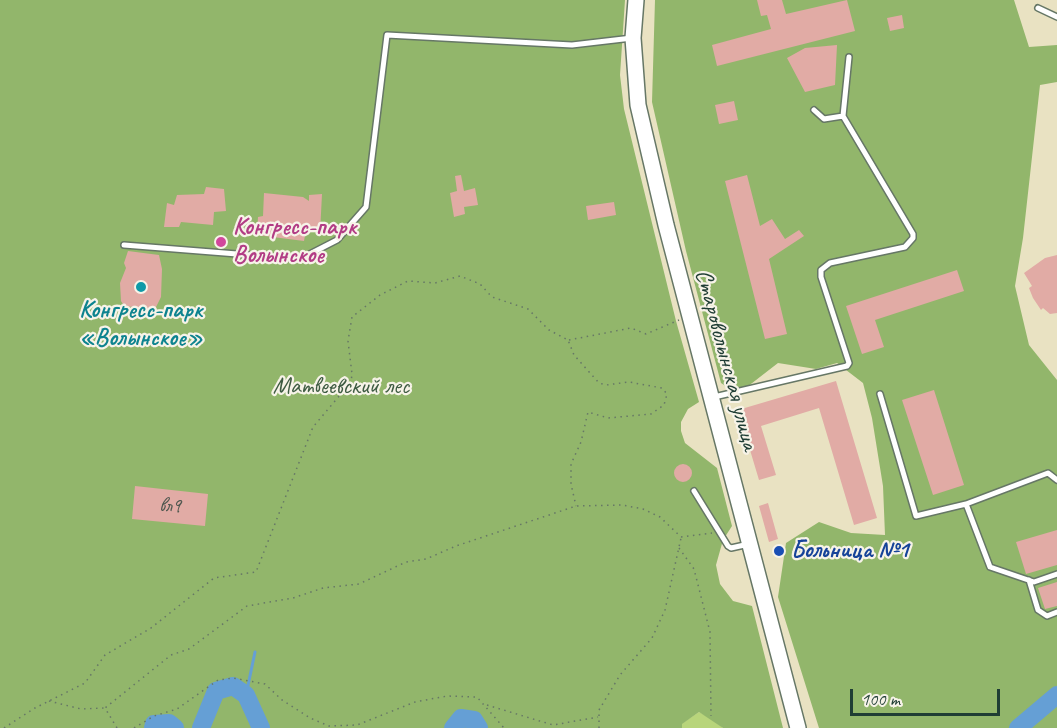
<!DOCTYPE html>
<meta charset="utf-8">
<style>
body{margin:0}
#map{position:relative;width:1057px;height:728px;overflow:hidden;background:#e9e2c2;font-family:Caveat,sans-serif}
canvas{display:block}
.scale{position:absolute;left:850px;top:689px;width:150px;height:27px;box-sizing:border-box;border:3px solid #1f3d34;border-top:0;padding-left:8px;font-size:18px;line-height:21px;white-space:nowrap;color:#1f3d34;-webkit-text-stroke:4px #f7f3e8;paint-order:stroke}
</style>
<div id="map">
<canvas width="1057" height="728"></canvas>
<div class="scale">100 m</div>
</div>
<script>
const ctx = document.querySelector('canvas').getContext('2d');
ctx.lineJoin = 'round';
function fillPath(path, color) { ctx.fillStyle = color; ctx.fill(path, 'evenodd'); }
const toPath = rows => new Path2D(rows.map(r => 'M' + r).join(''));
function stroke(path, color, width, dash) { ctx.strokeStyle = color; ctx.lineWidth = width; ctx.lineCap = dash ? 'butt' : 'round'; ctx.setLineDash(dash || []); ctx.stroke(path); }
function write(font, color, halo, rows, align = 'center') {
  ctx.font = font + ' Caveat,sans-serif'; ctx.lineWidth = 4.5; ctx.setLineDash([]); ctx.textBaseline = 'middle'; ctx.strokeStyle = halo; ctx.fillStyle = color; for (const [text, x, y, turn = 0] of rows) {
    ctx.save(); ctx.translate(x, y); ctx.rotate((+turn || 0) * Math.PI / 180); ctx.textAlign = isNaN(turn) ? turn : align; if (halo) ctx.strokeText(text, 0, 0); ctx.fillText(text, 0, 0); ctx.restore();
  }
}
fillPath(toPath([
 [699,712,714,720,723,728,682,728,681,724]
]), '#b8d57b');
fillPath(toPath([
 [0,0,625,0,620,75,624,109,676,321,699,402,688,409,681,422,681,431,685,443,717,468,732,526,723,540,716,565,720,584,733,601,752,606,783,728,723,728,699,712,682,724,682,728,0,728],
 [655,0,1014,0,1029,47,1057,45,1057,82,1040,85,1023,238,1015,286,1029,345,1057,380,1057,728,819,728,778,597,786,543,819,522,851,533,885,535,883,486,872,418,863,383,837,363,816,369,778,363,738,394,721,383,686,251,652,102]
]), '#92b66b');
stroke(toPath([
 [246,695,255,652]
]), '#659fd5', 3);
stroke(toPath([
 [153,728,154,724,169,723,175,728],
 [201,728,216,691,233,686,246,695,261,728],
 [453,728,461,718,474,720,479,728],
 [1018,728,1057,695]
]), '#659fd5', 18);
fillPath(toPath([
 [757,0,782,0,786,14,847,0,855,31,717,66,712,45,771,29,767,15,761,16],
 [902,15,904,28,890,31,887,18],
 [837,45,835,85,805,92,787,58,805,48],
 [734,101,738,120,719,124,715,105],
 [461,175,464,191,475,188,478,205,464,207,465,214,454,217,450,193,457,191,455,176],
 [747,175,760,226,772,219,785,239,799,230,804,236,769,259,787,334,765,339,725,181],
 [206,187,224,189,226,211,214,212,213,225,181,222,179,227,164,227,167,203,174,205,177,195,204,194],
 [264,193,303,197,309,201,309,195,322,194,320,233,306,230,304,241,257,235,258,217,263,216],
 [614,202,616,215,588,220,586,206],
 [128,251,159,255,162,269,161,297,155,309,138,316,133,307,124,306,121,301,120,283,126,268,124,263],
 [1057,255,1057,313,1050,314,1043,308,1041,310,1033,298,1029,288,1032,286,1024,273,1045,258],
 [957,270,964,291,875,320,884,347,862,354,846,306],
 [836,381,877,518,854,525,819,408,761,426,776,475,759,480,738,410],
 [934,390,964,485,933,495,902,400],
 '674 473a9 9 0 1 1 18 0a9 9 0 1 1-18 0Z',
 [135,486,208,494,205,526,132,519],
 [768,503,778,539,769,542,759,506],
 [1057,530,1057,565,1026,574,1016,542],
 [1057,582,1057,606,1045,609,1038,588]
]), '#e1aba5');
const lane = toPath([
 [1038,8,1057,17],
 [814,110,824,119,843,116],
 [124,245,300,259,337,240,366,207,387,35,572,45,632,38],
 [880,394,916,516,966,504,990,567,1034,582,1057,574],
 [714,397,847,366,849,363,821,277,821,270,830,263,905,247,913,238,913,234,843,116,849,57],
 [694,491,728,546,731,548,749,544],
 [966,504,1048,473,1057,480],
 [1029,580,1038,610,1047,616,1057,612]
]);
const secondary = toPath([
 [636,0,633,38,638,105,666,225,798,728]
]);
stroke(lane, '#676', 8);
stroke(secondary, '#676', 18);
stroke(toPath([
 [569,340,631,328,646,334,679,320],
 [681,537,712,533],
 [679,548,694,569,710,632,711,716],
 [49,701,81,709,105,708],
 [487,705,553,725,598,717],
 [4,728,35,708,85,683,105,655,151,628,214,578,256,572,313,427,351,382,352,374,348,341,352,317,380,295,408,281,435,283,460,276,480,284,492,297,528,309,549,330,568,340,574,355,599,383,606,385,629,382,662,388,667,394,664,405,651,414,608,418,588,412,581,442,571,464,571,484,576,506],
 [117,728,105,708,171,655,189,649,247,606,293,598,323,588,359,584,406,562,426,559,456,546,576,506,622,505,643,509,660,517,681,537],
 [134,728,154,716,177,709,218,680,233,678,265,684,282,700,310,718,329,726,357,725,415,702,447,696,477,697,504,728],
 [599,728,599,710,620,675,652,638,665,610,681,538]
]), '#676', 1.5, [1.5, 4.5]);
stroke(lane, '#fff', 5);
stroke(secondary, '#fff', 15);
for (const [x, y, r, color] of [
 [221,242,6,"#d1479c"],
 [141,287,6,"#0f9aa8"],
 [779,551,6,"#1a4fb4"]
]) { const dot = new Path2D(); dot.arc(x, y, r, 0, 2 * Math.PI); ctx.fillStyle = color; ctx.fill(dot); stroke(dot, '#f7f3e8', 2); }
write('21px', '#505850', null, [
 ["вл9",170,506]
]);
write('bold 24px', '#b23c85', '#f7f3e8', [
 ["Конгресс-парк",233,228],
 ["Волынское",233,256]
], 'left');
write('bold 24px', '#0d838f', '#f7f3e8', [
 ["Конгресс-парк",141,311],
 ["«Волынское»",141,339]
]);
write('24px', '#1f3d34', '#f7f3e8', [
 ["Староволынская улица",726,360,75]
]);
write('24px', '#3e5b42', '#f7f3e8', [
 ["Матвеевский лес",341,387]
]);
write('bold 24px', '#164399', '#f7f3e8', [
 ["Больница №1",791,551]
], 'left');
</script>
